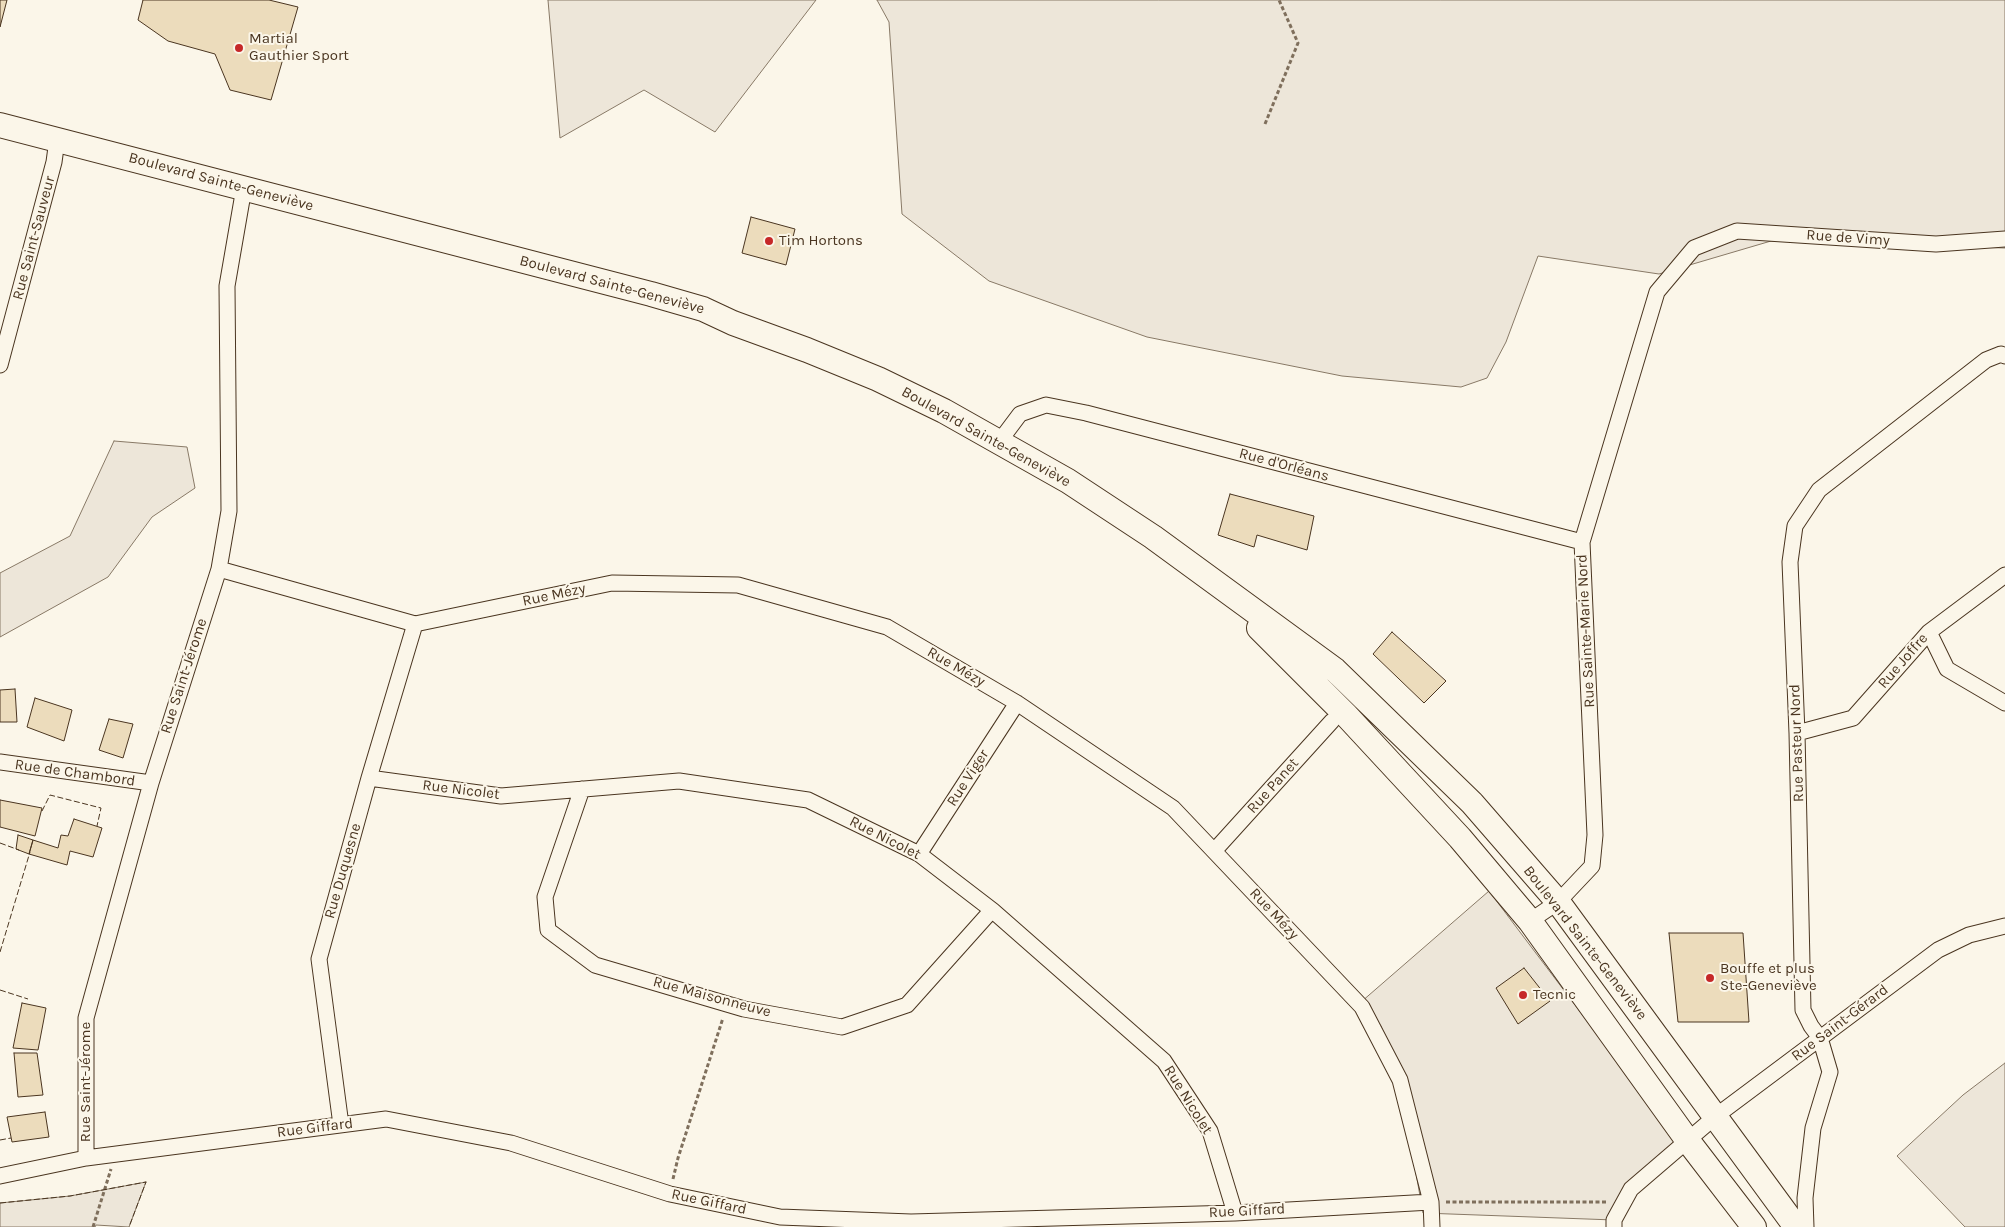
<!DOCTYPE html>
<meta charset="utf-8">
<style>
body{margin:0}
canvas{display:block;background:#fbf6e9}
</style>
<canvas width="2005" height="1227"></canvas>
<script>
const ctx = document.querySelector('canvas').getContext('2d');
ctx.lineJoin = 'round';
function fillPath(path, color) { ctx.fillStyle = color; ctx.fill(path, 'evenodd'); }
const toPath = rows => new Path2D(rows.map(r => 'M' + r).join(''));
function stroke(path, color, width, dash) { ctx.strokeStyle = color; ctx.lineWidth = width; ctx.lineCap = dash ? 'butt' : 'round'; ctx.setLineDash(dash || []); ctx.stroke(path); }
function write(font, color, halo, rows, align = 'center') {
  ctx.font = font + ' Karla,sans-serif'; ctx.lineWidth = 4; ctx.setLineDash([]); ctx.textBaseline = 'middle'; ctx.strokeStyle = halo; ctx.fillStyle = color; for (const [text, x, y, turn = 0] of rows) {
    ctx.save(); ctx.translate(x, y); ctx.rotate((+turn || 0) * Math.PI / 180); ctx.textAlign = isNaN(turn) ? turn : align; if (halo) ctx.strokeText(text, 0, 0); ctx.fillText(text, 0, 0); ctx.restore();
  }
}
const green = toPath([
 [548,0,816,0,715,132,644,90,560,138,548,0],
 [877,0,2005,0,2005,248,1771,241,1659,274,1538,256,1506,342,1487,378,1461,387,1342,376,1147,337,989,281,902,214,889,22,877,0],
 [114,441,187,447,195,488,152,517,108,577,0,637,0,573,70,536,114,441],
 [1489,891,1680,1144,1614,1220,1423,1213,1399,1077,1381,1026,1361,1002,1489,891],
 [2005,1063,2005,1227,1965,1227,1897,1156,1963,1095,2005,1063],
 [146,1182,129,1227,96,1225,95,1227,0,1227,0,1203,70,1196,146,1182]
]);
fillPath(green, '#ede6d9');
stroke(green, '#887966', 1);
const building = toPath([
 [0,0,7,0,0,27,0,0],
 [143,0,269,0,298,7,271,100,230,90,215,54,168,41,138,20,143,0],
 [751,217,795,229,786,265,742,253,751,217],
 [1230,494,1314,516,1307,550,1257,535,1254,547,1218,535,1230,494],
 [1392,632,1446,681,1424,703,1373,654,1392,632],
 [15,689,17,722,0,722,0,690,15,689],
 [35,698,72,710,64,741,27,727,35,698],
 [109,719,133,724,123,758,99,750,109,719],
 [0,800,42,808,35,836,0,827,0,800],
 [74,819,102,828,93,857,70,851,67,865,29,854,33,840,58,848,61,835,68,836,74,819],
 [18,835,33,840,29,854,16,849,18,835],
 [1669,933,1743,933,1749,1022,1678,1022,1669,933],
 [1524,968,1550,1001,1518,1024,1496,988,1524,968],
 [22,1003,46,1008,38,1050,13,1048,22,1003],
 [14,1053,37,1053,43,1095,18,1097,14,1053],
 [45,1112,49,1137,12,1142,7,1117,45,1112]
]);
fillPath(building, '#ecdcbc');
stroke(building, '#4a3520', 1);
const minor = toPath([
 [0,365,54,162,57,140],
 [999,442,1020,414,1046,405,1086,413,1582,542],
 [219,569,415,624,612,583,738,585,887,627,1017,703,1173,808,1362,1007,1400,1080,1431,1202,1432,1227],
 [1929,632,1947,669,2005,703],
 [1797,733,1853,718,1929,632,2005,575],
 [0,762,151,783],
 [369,778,501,796,679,781,808,800,919,854,992,910,1164,1061,1210,1131,1235,1213],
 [582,789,545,897,548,930,595,965,744,1009,842,1027,907,1005,992,910],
 [1215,850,1332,721],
 [919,854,1017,703],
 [1530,921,1558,902,1592,866,1595,835,1582,542,1657,292,1694,248,1737,231,1936,244,2005,239],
 [341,1125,319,959,369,778,415,624],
 [86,1158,86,1018,151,783,219,569,229,511,227,286,244,188],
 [0,1176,86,1158,386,1119,511,1143,670,1194,780,1217,911,1222,1235,1213,1431,1202],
 [1614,1227,1614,1220,1631,1189,1716,1116,1938,950,1969,935,2005,926],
 [1806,1227,1805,1198,1813,1128,1830,1072,1820,1038,1811,1026,1803,1010,1797,733,1790,562,1795,526,1819,490,1986,360,2001,354,2005,356]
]);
const primary = toPath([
 [0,125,651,294,703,309,733,323,807,350,878,379,944,411,1068,481,1153,537,1335,670,1472,803,1558,902,1796,1227],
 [1259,628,1345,714,1460,838,1530,921,1688,1141,1754,1227]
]);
stroke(minor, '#4a3520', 17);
stroke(primary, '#4a3520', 26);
stroke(toPath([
 [1265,124,1298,43,1279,0],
 [673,1179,678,1158,723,1018],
 [1446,1202,1608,1202],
 [93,1227,111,1169]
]), '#7f6f5c', 3, [4, 2.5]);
stroke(minor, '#fbf6e9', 15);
stroke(primary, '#fbf6e9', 24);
stroke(toPath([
 [42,811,50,795,101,808,97,826],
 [0,843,19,850],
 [0,952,30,852],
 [0,990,28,999],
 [0,1140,11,1138],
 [0,1203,70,1196,146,1182,129,1227]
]), '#4a3520', 1, [6, 2.5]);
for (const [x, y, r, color] of [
 [239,48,5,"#c62828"],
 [769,241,5,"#c62828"],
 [1710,978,5,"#c62828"],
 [1523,995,5,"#c62828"]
]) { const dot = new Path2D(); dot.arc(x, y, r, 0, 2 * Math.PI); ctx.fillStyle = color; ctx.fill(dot); stroke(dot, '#fbf6e9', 2); }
write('15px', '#4a3520', '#fbf6e9', [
 ["Martial",249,39],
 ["Gauthier Sport",249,56],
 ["Tim Hortons",779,241],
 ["Bouffe et plus",1720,969],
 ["Ste-Geneviève",1720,986],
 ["Tecnic",1533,995]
], 'left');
write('15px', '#4a3520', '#fbf6e9', [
 ["Boulevard Sainte-Geneviève",221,182,15],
 ["Rue Saint-Sauveur",34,238,-75],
 ["Rue de Vimy",1848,238,4],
 ["Boulevard Sainte-Geneviève",612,285,15],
 ["Boulevard Sainte-Geneviève",986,437,29],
 ["Rue d'Orléans",1284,465,15],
 ["Rue Mézy",554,595,-12],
 ["Rue Sainte-Marie Nord",1586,631,-93],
 ["Rue Joffre",1903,661,-49],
 ["Rue Mézy",956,667,30],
 ["Rue Saint-Jérome",184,676,-72],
 ["Rue Pasteur Nord",1797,743,-92],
 ["Rue de Chambord",75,773,8],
 ["Rue Viger",968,778,-57],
 ["Rue Panet",1273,786,-48],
 ["Rue Nicolet",461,790,7],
 ["Rue Nicolet",885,838,27],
 ["Rue Duquesne",343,871,-74],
 ["Rue Mézy",1274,914,47],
 ["Boulevard Sainte-Geneviève",1585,943,52],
 ["Rue Maisonneuve",712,997,15],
 ["Rue Saint-Gérard",1840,1023,-37],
 ["Rue Saint-Jérome",86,1082,-90],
 ["Rue Nicolet",1188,1100,58],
 ["Rue Giffard",315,1128,-7],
 ["Rue Giffard",709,1202,12],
 ["Rue Giffard",1247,1211,-3]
]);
</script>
